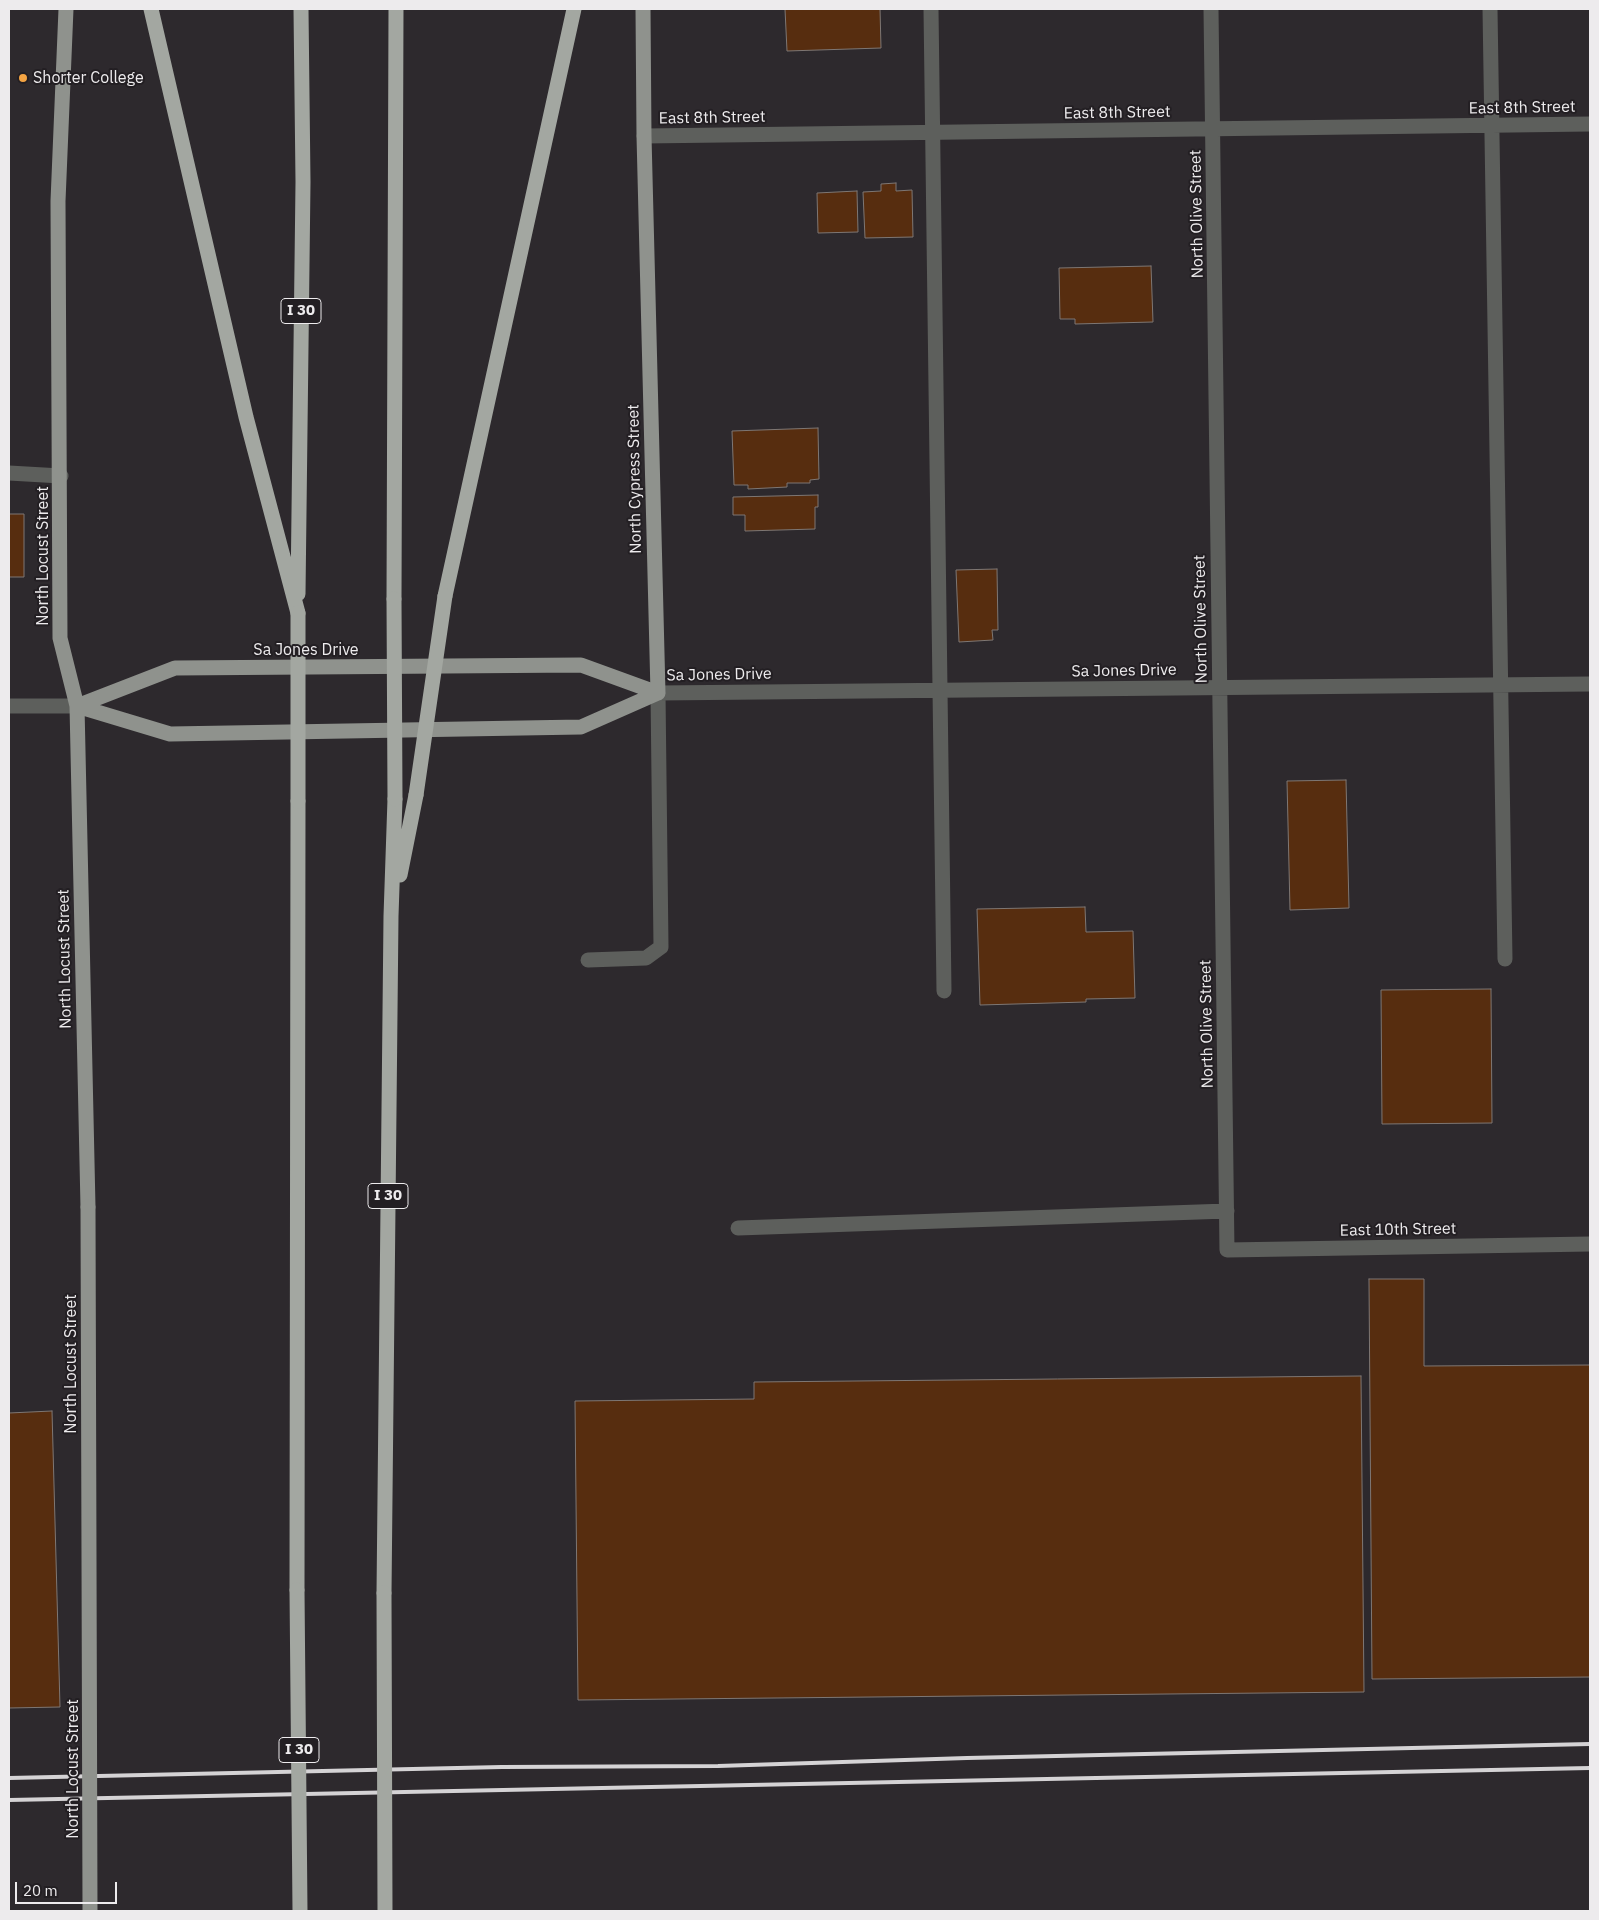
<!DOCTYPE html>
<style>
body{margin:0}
#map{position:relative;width:1599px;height:1920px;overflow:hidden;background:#2d292d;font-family:"IBM Plex Sans",sans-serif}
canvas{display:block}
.frame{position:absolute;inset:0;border:10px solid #edebed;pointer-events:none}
.scale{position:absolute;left:15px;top:1882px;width:102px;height:22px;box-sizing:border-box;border:2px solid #edebed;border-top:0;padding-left:6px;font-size:15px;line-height:18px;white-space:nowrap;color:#edebed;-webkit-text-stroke:4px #231f23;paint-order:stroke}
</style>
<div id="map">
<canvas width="1599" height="1920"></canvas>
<div class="frame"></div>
<div class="scale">20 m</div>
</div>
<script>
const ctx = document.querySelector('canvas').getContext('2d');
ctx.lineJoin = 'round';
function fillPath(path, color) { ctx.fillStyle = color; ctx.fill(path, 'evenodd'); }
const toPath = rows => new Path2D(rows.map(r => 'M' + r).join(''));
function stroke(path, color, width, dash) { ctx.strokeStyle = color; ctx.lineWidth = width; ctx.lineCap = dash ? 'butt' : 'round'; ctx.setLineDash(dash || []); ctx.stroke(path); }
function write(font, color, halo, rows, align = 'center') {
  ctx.font = font + ' "IBM Plex Sans",sans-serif'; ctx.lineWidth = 4; ctx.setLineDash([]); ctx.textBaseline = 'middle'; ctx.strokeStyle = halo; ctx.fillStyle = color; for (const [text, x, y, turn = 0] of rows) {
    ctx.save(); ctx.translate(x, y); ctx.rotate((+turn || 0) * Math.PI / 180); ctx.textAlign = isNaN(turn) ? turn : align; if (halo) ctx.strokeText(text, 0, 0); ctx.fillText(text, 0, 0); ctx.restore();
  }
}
const building = toPath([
 [785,9,880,9,881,48,787,51,785,9],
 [896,183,896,191,912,190,913,237,865,238,863,192,881,191,881,184,896,183],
 [857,191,858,232,818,233,817,193,857,191],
 [1151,266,1153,322,1075,324,1075,319,1060,319,1059,268,1151,266],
 [818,428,819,479,810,480,810,483,787,483,787,487,748,489,748,485,734,485,732,431,818,428],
 [818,495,818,507,815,507,815,529,745,531,745,515,733,515,733,497,818,495],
 [9,514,24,514,24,577,9,577,9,514],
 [997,569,998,630,992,630,993,640,959,642,956,570,997,569],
 [1346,780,1349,908,1290,910,1287,781,1346,780],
 [1085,907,1086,932,1133,931,1135,998,1086,999,1086,1002,980,1005,977,909,1085,907],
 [1491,989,1492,1123,1382,1124,1381,990,1491,989],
 [1369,1279,1424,1279,1424,1366,1590,1365,1590,1677,1372,1679,1369,1279],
 [1361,1376,1364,1692,578,1700,575,1401,754,1399,754,1382,1361,1376],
 [52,1411,60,1707,9,1708,9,1413,52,1411]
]);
fillPath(building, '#572d0f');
stroke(building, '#7e7774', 1);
stroke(toPath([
 [931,9,944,991],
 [1211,9,1227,1250,1590,1244],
 [1490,9,1505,959],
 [644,136,1590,124],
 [9,473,61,476],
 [9,706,77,706],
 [588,960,646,958,661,947,658,693,1590,684],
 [738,1228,1227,1211]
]), '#5d5f5c', 15);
stroke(toPath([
 [66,9,58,201,60,638,77,706,88,1207],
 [643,9,644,136,658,693],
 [77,706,175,668,581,665,658,693],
 [77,706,170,734,581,727,658,693]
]), '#8f928d', 15);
stroke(toPath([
 [151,9,246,417,298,613],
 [298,594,303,182,301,9],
 [445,596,574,9],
 [394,599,396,9],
 [400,875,416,795],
 [297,1590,298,801],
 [384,1593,391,916,395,799]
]), '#a3a7a1', 15);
stroke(toPath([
 [9,1778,502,1767,718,1766,967,1758,1590,1744],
 [9,1800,1590,1768]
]), '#d5d3d5', 4);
stroke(toPath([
 [88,1207,90,1911]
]), '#8f928d', 15);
stroke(toPath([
 [394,599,395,799],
 [298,613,298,801],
 [416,795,445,596],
 [297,1590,300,1911],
 [384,1593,385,1911]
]), '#a3a7a1', 15);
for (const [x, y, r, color] of [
 [23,78,5,"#f4a443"]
]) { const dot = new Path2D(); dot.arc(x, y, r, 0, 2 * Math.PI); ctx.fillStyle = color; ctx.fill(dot); stroke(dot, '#231f23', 2); }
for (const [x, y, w] of [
 [301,311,40],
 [388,1196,40],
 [299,1750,40]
]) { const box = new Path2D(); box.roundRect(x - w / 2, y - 12.5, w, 25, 4); ctx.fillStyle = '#231f23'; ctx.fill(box); stroke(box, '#edebed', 1); }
write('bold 15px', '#edebed', null, [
 ["I 30",301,311],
 ["I 30",388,1196],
 ["I 30",299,1750]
]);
write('16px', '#edebed', '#231f23', [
 ["Shorter College",33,78]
], 'left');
write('16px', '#edebed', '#231f23', [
 ["East 8th Street",1522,108,-1],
 ["East 8th Street",1117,113,-1],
 ["East 8th Street",712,118,-1],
 ["North Olive Street",1197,214,-91],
 ["North Cypress Street",635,479,-91],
 ["North Locust Street",43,556,-90],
 ["North Olive Street",1201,619,-91],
 ["Sa Jones Drive",306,650],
 ["Sa Jones Drive",1124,671,-1],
 ["Sa Jones Drive",719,675,-1],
 ["North Locust Street",65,959,-91],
 ["North Olive Street",1207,1024,-91],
 ["East 10th Street",1398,1230,-1],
 ["North Locust Street",71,1364,-90],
 ["North Locust Street",73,1769,-90]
]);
</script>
